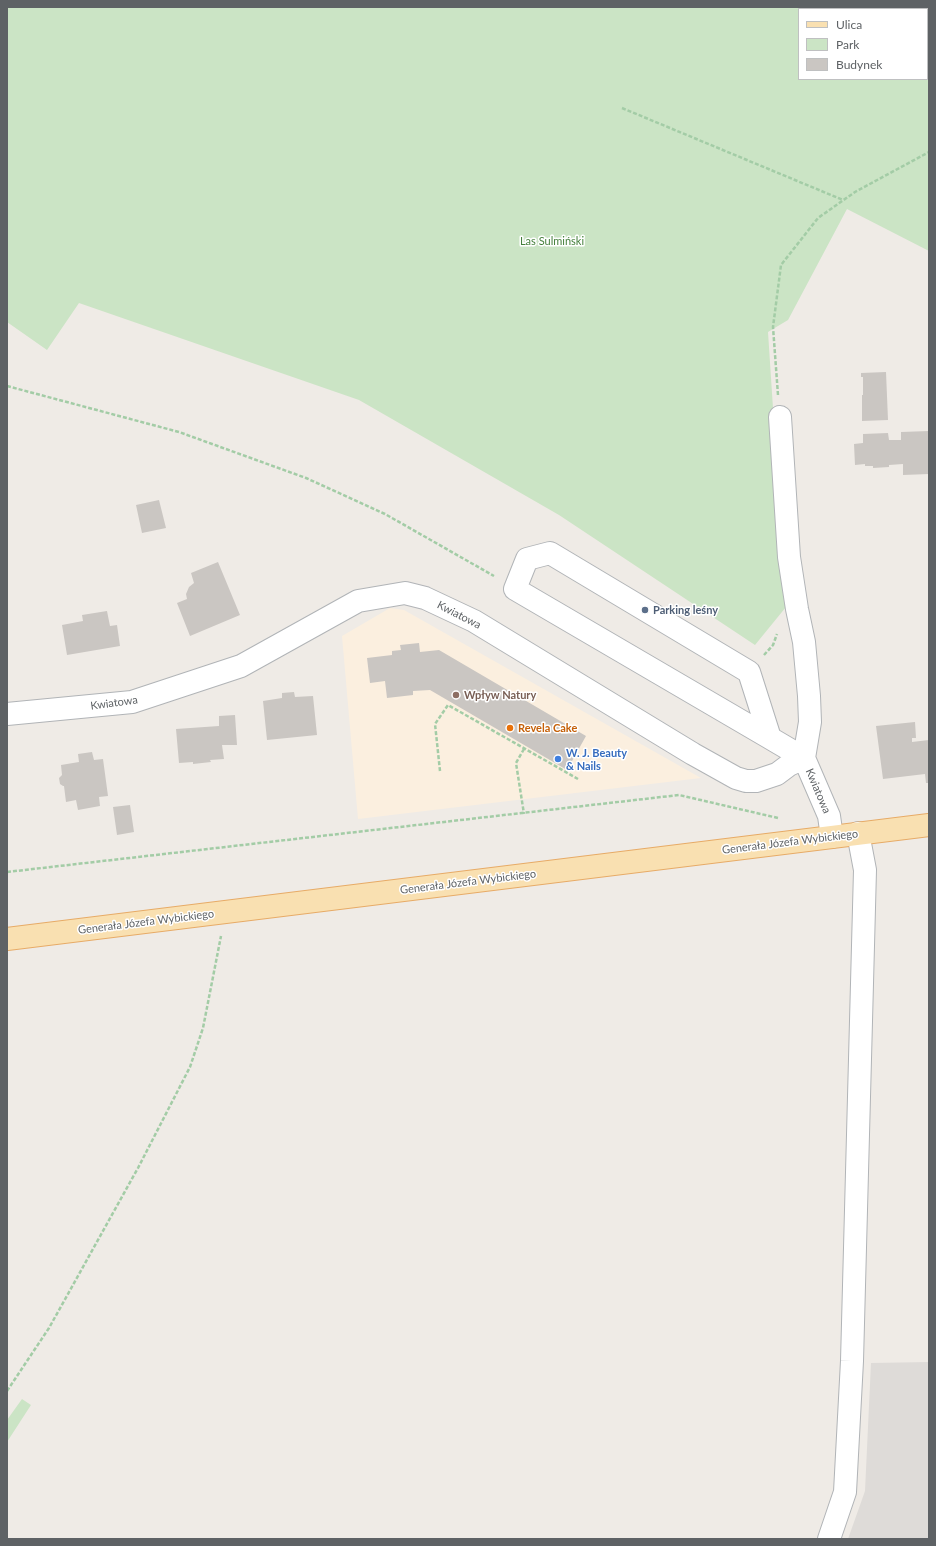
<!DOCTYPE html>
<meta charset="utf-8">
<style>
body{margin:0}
#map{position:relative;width:936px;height:1546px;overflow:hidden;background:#efebe6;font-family:Lato,sans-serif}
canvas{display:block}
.frame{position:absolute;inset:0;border:8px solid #5e6265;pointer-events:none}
.legend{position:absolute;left:798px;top:8px;width:130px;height:72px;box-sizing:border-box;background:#fff;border:1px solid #bfc0c1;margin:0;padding:5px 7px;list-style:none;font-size:12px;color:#5e6265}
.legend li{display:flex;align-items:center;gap:8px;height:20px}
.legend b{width:20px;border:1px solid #bfc0c1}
</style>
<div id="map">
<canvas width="936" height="1546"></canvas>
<div class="frame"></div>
<ul class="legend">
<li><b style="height:5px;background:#f9e0b1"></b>Ulica</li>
<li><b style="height:11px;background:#cbe4c5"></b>Park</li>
<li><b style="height:11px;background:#cac6c2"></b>Budynek</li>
</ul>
</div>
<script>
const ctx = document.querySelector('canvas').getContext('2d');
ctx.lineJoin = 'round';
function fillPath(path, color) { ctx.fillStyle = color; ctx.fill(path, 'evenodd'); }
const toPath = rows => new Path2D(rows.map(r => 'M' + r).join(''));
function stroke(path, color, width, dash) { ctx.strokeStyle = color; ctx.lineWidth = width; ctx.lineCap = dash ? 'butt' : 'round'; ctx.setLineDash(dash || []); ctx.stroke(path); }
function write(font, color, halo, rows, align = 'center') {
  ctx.font = font + ' Lato,sans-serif'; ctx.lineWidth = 3; ctx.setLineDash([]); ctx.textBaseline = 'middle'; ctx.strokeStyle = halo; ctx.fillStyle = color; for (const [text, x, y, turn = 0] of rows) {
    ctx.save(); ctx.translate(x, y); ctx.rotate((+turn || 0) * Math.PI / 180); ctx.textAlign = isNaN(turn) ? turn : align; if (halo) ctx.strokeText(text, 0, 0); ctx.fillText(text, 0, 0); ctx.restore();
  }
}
fillPath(toPath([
 [390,608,404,610,701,778,358,819,342,636]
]), '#fbefdf');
fillPath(toPath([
 [929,1362,929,1539,848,1539,865,1491,871,1363]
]), '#dedbd8');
fillPath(toPath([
 [7,7,929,7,929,251,847,209,788,320,768,332,786,607,755,645,559,515,359,400,79,303,47,350,7,322],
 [799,9,927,9,927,79,799,79],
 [22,1399,31,1405,7,1442,7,1420]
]), '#cbe4c5');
fillPath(toPath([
 [886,372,888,420,862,421,862,395,863,395,863,377,861,377,861,373],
 [929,431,929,474,903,475,903,464,889,465,889,467,873,468,873,466,865,466,865,464,855,465,854,444,863,443,863,434,888,433,889,440,901,440,901,432],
 [159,500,166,528,142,533,136,505],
 [218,562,240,615,190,636,177,603,187,599,186,594,189,587,194,583,191,573],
 [107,611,110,626,117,625,120,646,67,655,62,625,83,621,82,615],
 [419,643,420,652,439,650,586,736,567,770,430,690,413,691,413,695,387,698,385,681,370,683,367,658,392,655,392,651,401,650,400,645],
 [294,692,295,697,313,696,317,735,267,740,263,701,282,698,282,693],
 [235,715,237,745,222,745,224,759,210,760,211,762,193,764,193,762,179,763,176,729,219,726,219,716],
 [915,722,916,738,912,738,912,742,929,740,929,783,926,783,925,774,883,779,876,726],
 [92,752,94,760,103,759,108,796,99,797,100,806,78,810,76,800,66,802,64,786,63,786,60,784,59,778,62,775,61,765,79,762,78,754],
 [130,805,134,832,117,835,113,807]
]), '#cac6c2');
const minor = toPath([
 [780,417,789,557,797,609,804,642,809,696,810,722,804,758],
 [7,714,132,702,241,666,358,601,405,593,425,598,474,621,693,754,736,778,746,781,756,781,777,774,789,765,804,758],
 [770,738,515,589,527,559,550,553,749,672,770,738,804,758],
 [804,758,829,816,832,837],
 [829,1539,845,1492,852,1361,865,870,858,833]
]);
const major = toPath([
 [7,939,929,825]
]);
stroke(minor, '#b1b4b7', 24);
stroke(major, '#e7ab67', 24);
stroke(toPath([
 [919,7,923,9],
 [927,11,929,12],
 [622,108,843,200],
 [7,386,179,432,306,478,385,514,494,576],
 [778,395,773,327,781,265,818,218,855,192,929,152],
 [764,655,773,645,777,634],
 [524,749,516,763,524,814],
 [440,771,435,724,448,705,578,779],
 [7,872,679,795,778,818],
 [7,1391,49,1328,138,1168,190,1067,203,1028,221,936]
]), '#a3cca6', 2.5, [4, 2]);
stroke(minor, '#fff', 22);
stroke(major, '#f9e0b1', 22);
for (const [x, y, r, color] of [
 [645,610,4,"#5c6f8a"],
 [456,695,4,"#8d6e63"],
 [510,728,4,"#e8710a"],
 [558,759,4,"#3f7fe0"]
]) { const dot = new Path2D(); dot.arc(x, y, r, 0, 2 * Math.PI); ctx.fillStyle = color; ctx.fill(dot); stroke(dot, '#fff', 1.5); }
write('11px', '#447f3b', '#fff', [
 ["Las Sulmiński",552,241]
]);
write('bold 11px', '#4e5e75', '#fff', [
 ["Parking leśny",653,610]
], 'left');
write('11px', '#5e6265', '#fff', [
 ["Kwiatowa",459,615,27],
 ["Kwiatowa",114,703,-8],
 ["Kwiatowa",818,791,67],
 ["Generała Józefa Wybickiego",790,842,-7],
 ["Generała Józefa Wybickiego",468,882,-7],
 ["Generała Józefa Wybickiego",146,922,-7]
]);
write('bold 11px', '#785e54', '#fff', [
 ["Wpływ Natury",464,695]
], 'left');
write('bold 11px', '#c56008', '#fff', [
 ["Revela Cake",518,728]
], 'left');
write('bold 11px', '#366cbe', '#fff', [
 ["W. J. Beauty",566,753],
 ["& Nails",566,766]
], 'left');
</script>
